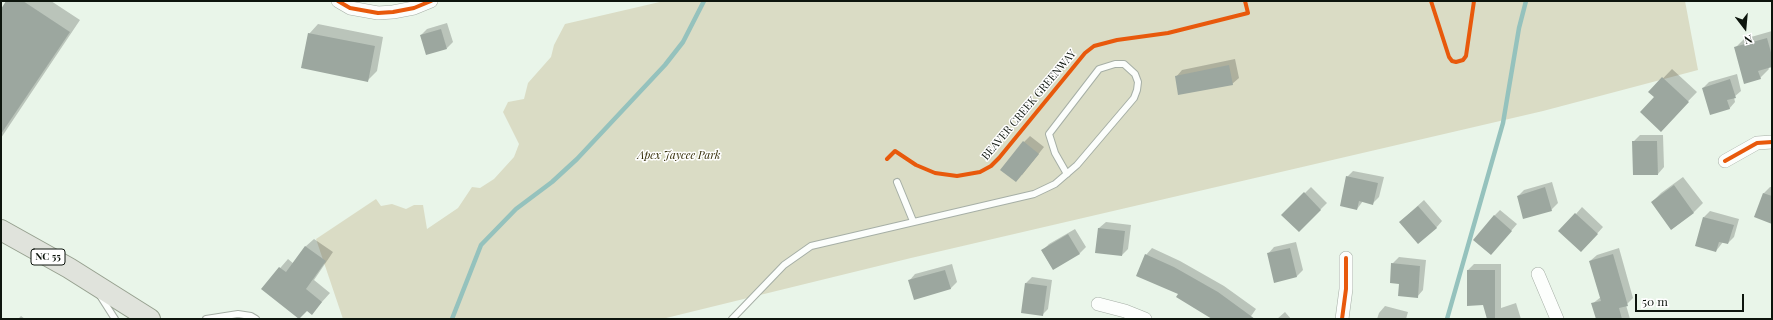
<!DOCTYPE html>
<style>
body{margin:0}
#map{position:relative;width:1773px;height:320px;overflow:hidden;background:#e9f5e9;font-family:"Playfair Display",serif}
canvas{display:block}
.frame{position:absolute;inset:0;border:2px solid #0d150d;pointer-events:none}
.north{position:absolute;left:1725px;top:8px;width:40px;height:40px;-webkit-text-stroke:3px #fff;paint-order:stroke;rotate:164deg;font-size:11px;font-weight:700;line-height:16px;text-align:center;color:#0d150d}
.north::after{content:'';display:block;margin:auto;width:14px;height:18px;background:#0d150d;clip-path:polygon(50% 0,100% 100%,50% 72%,0 100%)}
.scale{position:absolute;left:1635px;top:294px;width:109px;height:18px;box-sizing:border-box;border:2px solid #0d150d;border-top:0;padding-left:5px;font-size:12px;line-height:14px;white-space:nowrap;color:#0d150d;-webkit-text-stroke:3px #fff;paint-order:stroke}
</style>
<div id="map">
<canvas width="1773" height="320"></canvas>
<div class="frame"></div>
<div class="north">N</div>
<div class="scale">50 m</div>
</div>
<script>
const ctx = document.querySelector('canvas').getContext('2d');
ctx.lineJoin = 'round';
function fillPath(path, color) { ctx.fillStyle = color; ctx.fill(path, 'evenodd'); }
const toPath = rows => new Path2D(rows.map(r => 'M' + r).join(''));
function stroke(path, color, width, dash) { ctx.strokeStyle = color; ctx.lineWidth = width; ctx.lineCap = dash ? 'butt' : 'round'; ctx.setLineDash(dash || []); ctx.stroke(path); }
function write(font, color, halo, rows, align = 'center') {
  ctx.font = font + ' "Playfair Display",serif'; ctx.lineWidth = 3; ctx.setLineDash([]); ctx.textBaseline = 'middle'; ctx.strokeStyle = halo; ctx.fillStyle = color; for (const [text, x, y, turn = 0] of rows) {
    ctx.save(); ctx.translate(x, y); ctx.rotate((+turn || 0) * Math.PI / 180); ctx.textAlign = isNaN(turn) ? turn : align; if (halo) ctx.strokeText(text, 0, 0); ctx.fillText(text, 0, 0); ctx.restore();
  }
}
fillPath(toPath([
 [664,1,1685,1,1698,70,1543,111,911,258,662,319,343,319,316,239,376,199,381,206,392,204,406,209,414,205,423,205,427,229,458,208,472,187,480,188,494,179,514,157,519,144,503,112,508,102,524,99,528,83,551,57,554,45,565,24]
]), '#dadcc5');
fillPath(toPath([
 [7,1,51,1,80,20,1,138,1,11],
 [447,23,453,42,447,48,421,35,427,29],
 [318,24,383,37,377,71,368,80,309,34],
 [1772,31,1772,66,1768,67,1769,69,1760,78,1735,48,1744,39],
 [1235,59,1239,78,1232,84,1176,77,1182,70],
 [1672,69,1697,92,1669,121,1656,97,1650,92],
 [1737,74,1741,91,1734,97,1735,102,1729,109,1703,88,1709,82],
 [1640,135,1663,135,1664,167,1658,174,1634,141],
 [1030,136,1044,147,1022,175,1024,142],
 [1353,171,1384,177,1379,197,1373,203,1363,201,1357,209,1347,177],
 [1683,177,1703,203,1694,212,1672,229,1652,202,1661,193],
 [1552,182,1558,203,1551,210,1518,196,1524,190],
 [1311,187,1327,203,1299,231,1283,215],
 [1770,187,1772,187,1772,223,1755,216,1764,193],
 [1424,200,1442,221,1436,228,1400,222],
 [1582,207,1603,227,1587,245,1576,214],
 [1500,210,1517,224,1491,254,1494,216],
 [1710,211,1739,219,1734,237,1728,243,1723,242,1716,251,1704,217],
 [1106,222,1131,225,1128,249,1122,255,1097,252,1099,228],
 [1075,229,1086,247,1080,253,1053,269,1042,251,1049,244],
 [314,239,333,252,314,280,330,293,312,313,262,289,288,259,294,264,305,247],
 [1296,242,1303,270,1297,276,1275,282,1268,254,1274,247],
 [1152,248,1180,261,1224,286,1256,309,1249,319,1214,319,1179,294,1146,255],
 [1619,248,1633,298,1626,305,1630,319,1597,319,1592,304,1601,297,1590,261,1597,255],
 [1399,257,1426,260,1423,290,1417,297,1392,264],
 [952,264,957,282,950,289,909,281,915,274],
 [1474,264,1501,264,1501,308,1516,303,1521,319,1488,319,1484,304,1468,270],
 [1032,277,1052,280,1048,309,1042,315,1022,312,1026,283],
 [1385,306,1408,312,1406,319,1377,319,1379,313],
 [1285,312,1291,319,1277,319],
 [21,316,25,319,18,319]
]), '#0003');
stroke(toPath([
 [452,319,481,245,516,209,552,182,577,159,665,65,683,42,704,1],
 [1447,319,1503,123,1519,28,1526,1]
]), '#95c2bd', 4.5);
fillPath(toPath([
 [6,1,23,1,70,32,1,134,1,9],
 [441,29,447,49,426,55,420,35],
 [308,33,375,46,368,82,301,68],
 [1767,38,1772,56,1772,67,1758,71,1761,79,1744,84,1734,47],
 [1229,65,1233,85,1178,95,1175,76],
 [1662,77,1689,102,1661,132,1640,112,1654,97,1648,92],
 [1730,79,1736,98,1727,100,1730,109,1710,115,1702,88],
 [1023,141,1039,154,1016,182,1000,170],
 [1632,141,1657,141,1658,175,1633,175],
 [1346,176,1378,183,1373,205,1359,201,1357,210,1340,206],
 [1674,185,1694,213,1671,230,1651,202],
 [1545,187,1552,211,1523,219,1517,196],
 [1304,192,1321,210,1299,232,1281,215],
 [1763,193,1772,196,1772,224,1754,217],
 [1418,206,1437,228,1418,244,1399,222],
 [1575,213,1598,234,1581,252,1558,231],
 [1494,215,1512,231,1491,255,1473,240],
 [1703,217,1734,225,1728,244,1719,242,1716,252,1695,246],
 [1098,228,1125,231,1122,256,1095,253],
 [1068,234,1080,254,1053,270,1041,250],
 [305,246,326,261,306,289,322,302,312,315,307,311,299,319,261,289,279,267,286,272],
 [1290,248,1297,277,1274,283,1267,253],
 [1145,254,1174,267,1218,292,1255,319,1212,319,1176,297,1178,294,1136,276],
 [1613,254,1628,306,1619,308,1622,319,1596,319,1591,303,1601,301,1589,261],
 [1391,263,1420,266,1418,298,1398,296,1399,284,1390,283],
 [945,270,951,289,914,300,908,280],
 [1467,270,1495,270,1495,319,1487,319,1483,305,1467,306],
 [1025,283,1047,286,1043,316,1021,313]
]), '#9ca79f');
const service = toPath([
 [897,182,913,221],
 [99,294,115,319],
 [206,319,238,314,251,316,256,319],
 [732,319,784,265,811,246,1034,194,1055,184,1077,165,1134,98,1137,90,1138,82,1135,74,1124,64,1115,64,1099,69,1049,134,1055,153,1067,174]
]);
const minor = toPath([
 [338,1,350,8,378,13,393,12,414,8,431,1],
 [1725,161,1757,143,1772,142],
 [1538,274,1557,319],
 [1098,304,1125,311,1145,319],
 [1342,319,1346,289,1346,258]
]);
const primary = toPath([
 [1,230,69,268,150,319]
]);
stroke(service, '#a6afa6', 8);
stroke(minor, '#a6afa6', 14);
stroke(primary, '#96a08f', 22);
stroke(service, '#fcfefc', 6);
stroke(minor, '#fcfefc', 13);
stroke(primary, '#e0e3dc', 20);
stroke(toPath([
 [338,1,350,8,378,13,393,12,414,8,431,1],
 [1431,1,1449,57,1452,61,1456,62,1463,60,1466,56,1474,1],
 [887,159,895,151,916,165,935,173,957,176,980,172,991,166,999,158,1085,53,1094,46,1117,40,1168,33,1248,13,1245,1],
 [1725,161,1757,143,1772,142],
 [1342,319,1346,289,1346,258]
]), '#e8590c', 4);
for (const [x, y, w] of [
 [48,257,34]
]) { const box = new Path2D(); box.roundRect(x - w / 2, y - 8, w, 16, 3); ctx.fillStyle = '#fff'; ctx.fill(box); stroke(box, '#0d150d', 1); }
write('bold 10px', '#0d150d', null, [
 ["NC 55",48,257]
]);
write('11px', '#0d150d', '#fff', [
 ["BEAVER CREEK GREENWAY",1029,105,-50]
]);
write('italic 11px', '#312a04', '#fff', [
 ["Apex Jaycee Park",679,156]
]);
</script>
